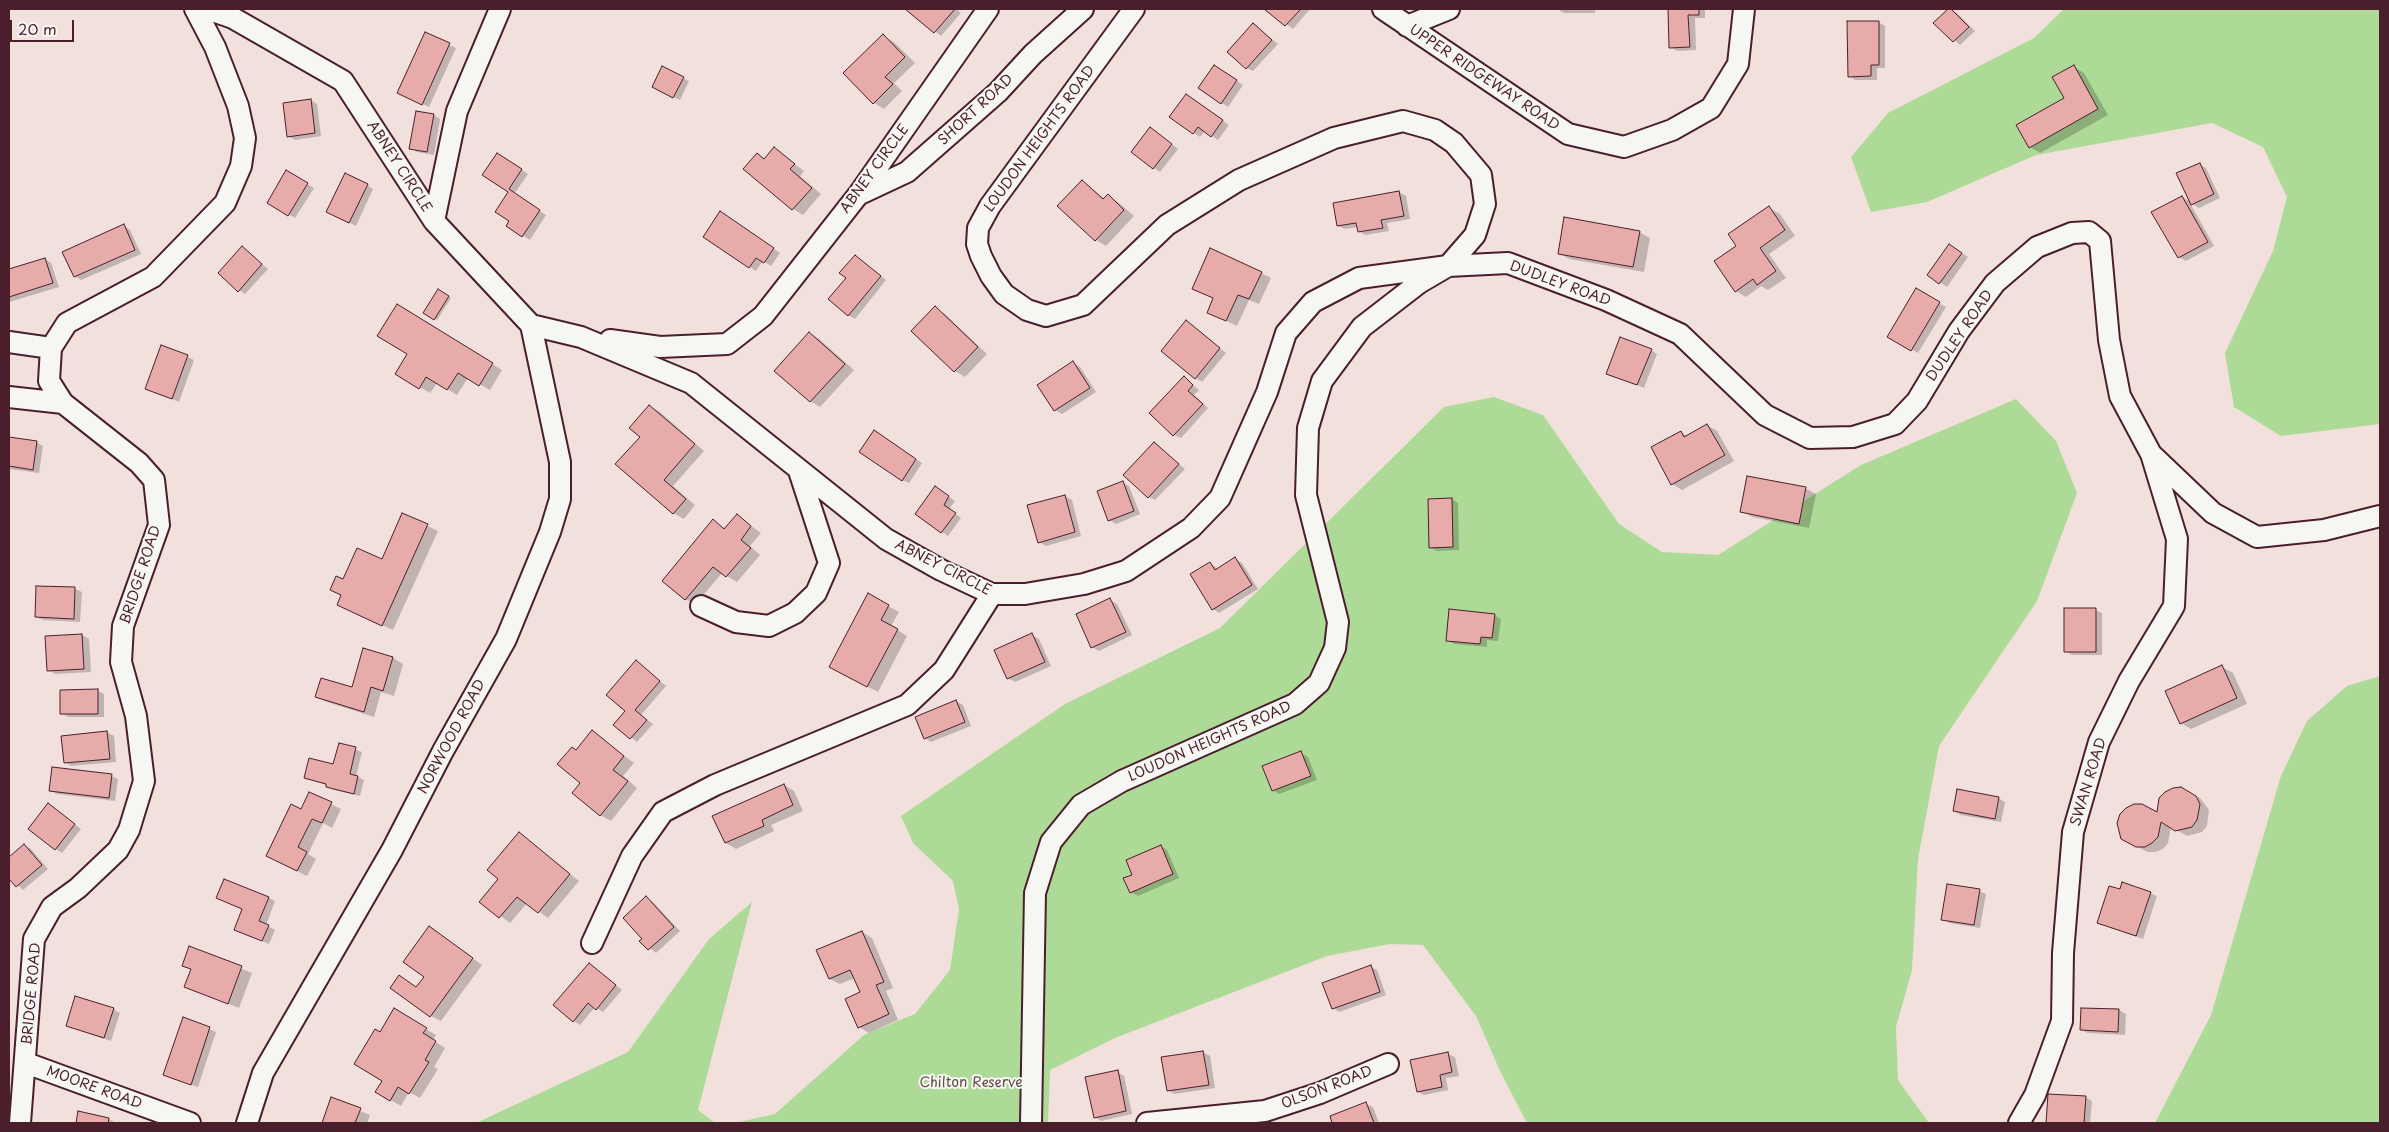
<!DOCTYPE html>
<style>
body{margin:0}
#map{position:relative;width:2389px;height:1132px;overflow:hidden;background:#f2e0dc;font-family:"Playpen Sans",sans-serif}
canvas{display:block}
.frame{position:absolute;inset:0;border:10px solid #4a1f2b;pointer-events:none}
.scale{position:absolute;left:10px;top:20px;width:64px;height:22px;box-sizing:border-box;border:2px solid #4a1f2b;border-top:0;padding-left:6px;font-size:15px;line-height:18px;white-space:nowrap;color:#4a1f2b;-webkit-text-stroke:4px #f6f6f2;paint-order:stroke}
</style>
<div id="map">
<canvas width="2389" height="1132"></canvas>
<div class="frame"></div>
<div class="scale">20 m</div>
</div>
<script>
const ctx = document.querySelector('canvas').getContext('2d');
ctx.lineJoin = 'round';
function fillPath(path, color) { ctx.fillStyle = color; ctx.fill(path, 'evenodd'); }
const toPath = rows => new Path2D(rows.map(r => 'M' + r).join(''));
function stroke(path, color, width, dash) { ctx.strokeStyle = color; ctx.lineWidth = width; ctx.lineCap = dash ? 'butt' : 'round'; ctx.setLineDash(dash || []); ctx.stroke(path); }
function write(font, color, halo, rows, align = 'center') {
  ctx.font = font + ' "Playpen Sans",sans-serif'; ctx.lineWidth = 4; ctx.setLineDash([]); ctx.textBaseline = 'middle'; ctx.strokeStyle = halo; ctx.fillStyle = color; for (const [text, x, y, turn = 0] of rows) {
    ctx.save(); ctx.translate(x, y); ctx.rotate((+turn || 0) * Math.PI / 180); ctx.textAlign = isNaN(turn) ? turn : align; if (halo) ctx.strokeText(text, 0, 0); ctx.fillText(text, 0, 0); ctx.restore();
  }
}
fillPath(toPath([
 [2064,9,2380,9,2380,424,2281,436,2234,407,2225,353,2273,251,2287,197,2263,147,2212,123,2036,155,1927,202,1871,212,1851,157,1888,113,2034,38],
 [1494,397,1543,415,1619,524,1662,552,1718,555,1861,465,2016,399,2056,441,2077,493,2037,601,1939,746,1918,859,1912,970,1896,1027,1898,1080,1929,1123,1527,1123,1500,1071,1476,1016,1423,945,1390,944,1327,956,1115,1038,1050,1070,1048,1123,735,1123,775,1114,864,1035,915,1014,950,970,959,909,953,881,913,843,901,816,1065,704,1220,628,1444,407],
 [2380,676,2380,1123,2155,1123,2211,1015,2281,776,2307,721,2347,686],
 [752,902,698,1110,715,1123,476,1123,628,1052,709,939]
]), '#aeda98');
fillPath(toPath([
 [907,9,956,9,961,13,941,36],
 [1266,9,1310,9,1293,29],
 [1557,9,1595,9,1595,13,1564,13],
 [1669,9,1705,9,1705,18,1695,18,1696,50,1677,51,1670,47],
 [1949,9,1956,12,1975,31,1960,45,1935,23],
 [1878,22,1885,26,1885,68,1877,68,1877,80,1855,80,1849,76],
 [1253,24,1278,44,1253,71,1247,68],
 [426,34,456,48,429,107,405,96],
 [883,36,894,42,915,63,894,83,902,91,884,109,874,103],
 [2074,67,2084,73,2108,115,2040,153,2030,147,2065,99],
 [1221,70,1243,85,1228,107,1222,103],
 [683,78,689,81,680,100,660,91],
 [1193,99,1229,125,1218,140,1205,131,1200,137,1194,133],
 [311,100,317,104,321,136,295,140,288,136],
 [434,115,440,119,434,155,417,152,411,148],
 [1151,128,1178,149,1160,172,1154,168],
 [775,149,804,171,800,176,821,194,803,215,793,209,745,169,757,155,765,159],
 [504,158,528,174,514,194,546,215,530,240,508,226,511,221,509,191,484,175],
 [2199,164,2206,168,2220,198,2199,208,2190,203,2214,246,2186,261,2179,257,2182,197,2191,202],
 [287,172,314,188,295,218,269,202],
 [1082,181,1105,199,1108,196,1118,202,1134,216,1106,246,1096,240,1059,206],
 [367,185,373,189,356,226,334,215],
 [1399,192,1406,196,1410,219,1387,223,1389,231,1365,235,1359,231,1358,227,1345,229,1338,226],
 [1769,208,1780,214,1795,236,1769,254,1786,278,1768,290,1761,286,1746,297,1736,291,1738,246],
 [727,217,780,253,771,266,763,261,756,271,704,236],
 [124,226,130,230,141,254,81,280,75,276],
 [1639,232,1650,238,1644,272,1569,259,1559,253],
 [242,247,268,269,245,294,239,290],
 [1956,249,1968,257,1947,287,1929,275],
 [855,256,886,280,855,319,848,315,848,278],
 [45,259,51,263,59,287,9,302,9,270],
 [1261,273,1271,278,1259,304,1249,300,1237,326,1208,312,1215,299,1194,288],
 [1916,290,1946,307,1918,353,1889,336],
 [439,291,451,298,437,320,425,313],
 [935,308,945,314,987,354,965,377,955,371],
 [408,312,502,370,490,390,468,378,457,395,437,383,430,393,396,373,408,354],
 [1186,321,1226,353,1202,382,1196,378],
 [809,333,819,339,854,370,820,407,810,401],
 [162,346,194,360,179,402,146,388],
 [1651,350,1657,354,1644,388,1608,373],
 [1073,363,1080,367,1096,392,1062,414,1055,410],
 [1184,378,1199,390,1194,395,1208,408,1181,438,1174,435],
 [649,406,660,412,704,451,673,486,695,505,684,519,673,513,641,437],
 [1707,425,1717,431,1734,461,1682,490,1672,484,1680,432,1687,436],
 [881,436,922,463,909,483,902,480],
 [9,439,36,442,43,446,39,473,9,469],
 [1154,443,1185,469,1155,500,1149,497],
 [1122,482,1129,486,1140,514,1116,524,1109,520],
 [1805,488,1816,494,1809,528,1752,517,1742,511],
 [942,492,955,501,949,509,961,518,948,536,917,514],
 [1065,496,1072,500,1081,536,1046,546,1039,542],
 [1452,499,1458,503,1459,550,1437,551,1430,547],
 [403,514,438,531,393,630,338,605,342,596,331,589,382,560],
 [737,516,761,533,750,546,760,555,737,582,722,573,695,605,685,599,714,521,726,529],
 [1235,559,1242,563,1258,589,1219,613,1213,609,1210,563,1218,569],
 [37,587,75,589,82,592,80,622,43,620,36,617],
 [868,595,899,612,891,626,907,636,878,692,841,673],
 [1110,600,1117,604,1132,635,1099,651,1092,647],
 [2095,610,2102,613,2102,655,2072,655,2065,651],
 [1494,615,1501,619,1498,641,1487,640,1487,647,1454,644,1447,640],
 [82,635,89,639,91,672,55,674,48,670],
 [1032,635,1039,639,1051,666,1015,682,1008,678,996,651],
 [364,649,393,658,403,664,394,696,381,692,374,717,327,702,317,697,353,688],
 [636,662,666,686,641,715,653,724,637,742,614,724,627,710],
 [2222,667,2233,673,2247,704,2191,729,2181,723],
 [98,691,104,694,104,717,68,717,61,713],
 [956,701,963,705,971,726,931,742,925,738],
 [107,732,114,736,116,762,71,766,65,762],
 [592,732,634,763,623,776,637,788,611,821,600,815,582,783,576,751],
 [340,744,362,752,356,776,364,780,360,796,334,790,327,785,305,778,334,765],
 [1301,753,1308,757,1317,780,1279,794,1273,790],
 [111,776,118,779,115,801,57,794,50,790],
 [784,785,794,791,803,811,771,825,774,831,736,849,726,843],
 [2181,789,2200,798,2209,810,2207,826,2202,832,2187,836,2171,827,2168,843,2163,849,2155,852,2147,852,2122,838,2134,805,2150,808,2158,812],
 [1998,798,2005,802,2001,822,1961,815,1954,811],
 [331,804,341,809,332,828,323,823,308,854,316,859,307,876,277,861,302,810],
 [55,809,81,829,62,853,56,849],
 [519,834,579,881,548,918,527,903,510,923,481,901,500,879],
 [24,845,31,849,48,869,23,890,9,877,9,858],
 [1161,846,1167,850,1179,878,1138,896,1131,892,1134,875],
 [1979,891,1986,894,1980,928,1949,923,1943,919],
 [2121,891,2150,893,2157,896,2143,939,2098,923],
 [269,898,275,901,266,925,275,930,269,944,235,930],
 [646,898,653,902,680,931,656,953,641,941,644,939],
 [862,932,872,938,893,988,886,991,898,1020,869,1033,859,1027,862,993,855,978,840,984,830,979],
 [439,934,482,965,441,1021,431,1016,399,976,417,988,425,977],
 [190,948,252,973,239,1008,186,987,192,970,183,965],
 [589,964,622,990,603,1012,595,1007,580,1025,574,1021],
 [1371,967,1377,970,1386,995,1339,1012,1333,1008],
 [113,1009,120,1013,111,1041,67,1026],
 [394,1010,436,1035,433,1040,445,1048,434,1067,438,1069,420,1098,409,1092,401,1106,377,1092,384,1080,380,1033],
 [2119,1010,2126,1014,2125,1035,2088,1033,2081,1030],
 [183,1019,216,1032,198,1087,164,1075],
 [1203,1052,1210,1056,1215,1088,1174,1094,1168,1090,1163,1058],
 [1448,1054,1455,1057,1459,1076,1446,1078,1448,1090,1424,1095,1418,1092],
 [1117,1072,1124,1076,1132,1114,1101,1121,1095,1117],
 [2049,1095,2085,1097,2092,1101,2090,1123,2047,1123],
 [332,1099,370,1115,367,1123,323,1123],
 [1366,1104,1373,1107,1379,1123,1334,1123,1331,1117],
 [79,1112,109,1119,116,1123,77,1123]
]), '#0003');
const building = toPath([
 [905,9,955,9,934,33,905,9],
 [1264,9,1301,9,1285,26,1264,9],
 [1668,9,1699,9,1699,15,1688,15,1690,47,1669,48,1668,9],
 [1948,9,1951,9,1969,27,1953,42,1933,23,1948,9],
 [1847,21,1879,21,1879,65,1871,65,1871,76,1848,77,1847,21],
 [1253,23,1272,40,1246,69,1227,52,1253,23],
 [425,32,450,43,422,105,397,93,425,32],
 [883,34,905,57,885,77,893,84,873,104,843,73,883,34],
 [1214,65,1237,80,1221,104,1198,88,1214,65],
 [2074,65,2098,109,2029,148,2016,125,2064,98,2052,77,2074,65],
 [662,66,684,77,673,98,652,87,662,66],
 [1186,94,1223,120,1211,137,1198,127,1193,134,1169,117,1186,94],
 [311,99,315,133,287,137,283,103,311,99],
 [416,111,434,114,427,152,409,149,416,111],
 [1150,127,1172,144,1153,169,1131,152,1150,127],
 [774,147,795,164,790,169,812,188,792,210,743,169,757,153,764,159,774,147],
 [497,153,522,169,509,189,540,210,522,237,506,226,509,221,495,212,508,192,482,175,497,153],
 [2200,163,2214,194,2191,205,2176,173,2200,163],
 [286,170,308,183,288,216,267,203,286,170],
 [345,173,368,184,349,223,326,212,345,173],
 [1082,180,1103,199,1108,194,1124,210,1095,241,1057,206,1082,180],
 [1399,191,1404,216,1381,220,1383,228,1358,232,1356,223,1337,226,1333,203,1399,191],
 [2182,196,2208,242,2178,258,2151,212,2182,196],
 [1769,206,1785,230,1760,248,1776,271,1757,285,1753,279,1735,292,1714,261,1736,246,1728,234,1769,206],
 [720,211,774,248,764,263,756,258,749,268,703,237,720,211],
 [1564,217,1640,231,1633,267,1558,254,1564,217],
 [124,224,135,250,74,277,62,252,124,224],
 [1949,244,1962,253,1939,284,1927,275,1949,244],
 [242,246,262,264,238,292,218,273,242,246],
 [1210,248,1262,272,1249,299,1238,295,1226,321,1207,313,1213,298,1192,289,1210,248],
 [855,255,881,276,848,316,828,299,846,278,839,273,855,255],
 [45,258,53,283,9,297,9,269,45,258],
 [1916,288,1940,302,1911,351,1887,337,1916,288],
 [438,289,449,296,434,320,423,313,438,289],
 [397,304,493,363,479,386,458,373,447,390,426,377,419,389,395,374,407,354,377,336,397,304],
 [935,306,978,347,954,372,911,331,935,306],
 [1186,320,1220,348,1195,379,1161,351,1186,320],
 [809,332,845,364,810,402,774,371,809,332],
 [1620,337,1652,349,1637,385,1606,374,1620,337],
 [161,345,188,355,172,399,145,389,161,345],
 [1073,361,1090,388,1054,411,1037,385,1073,361],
 [1184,376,1193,385,1188,391,1203,404,1173,436,1149,413,1184,376],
 [649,405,695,444,664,480,686,499,673,514,615,464,640,437,629,428,649,405],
 [1707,424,1725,455,1671,485,1651,447,1681,431,1684,437,1707,424],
 [874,430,916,459,902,481,859,452,874,430],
 [9,437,37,441,33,470,9,466,9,437],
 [1154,442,1179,464,1148,498,1123,475,1154,442],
 [1747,476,1806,487,1799,524,1740,512,1747,476],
 [1123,481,1134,511,1108,521,1097,491,1123,481],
 [935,486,949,496,944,505,956,513,941,533,915,514,935,486],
 [1065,495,1075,532,1038,543,1027,505,1065,495],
 [1452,498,1453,547,1429,548,1428,499,1452,498],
 [402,513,428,524,382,626,337,605,341,595,330,590,336,576,343,579,357,548,382,559,402,513],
 [737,514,751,526,741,540,751,548,726,577,713,567,685,600,662,581,713,519,724,529,737,514],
 [1235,557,1252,585,1212,610,1190,574,1210,562,1215,570,1235,557],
 [36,586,75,587,74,619,35,617,36,586],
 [868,593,889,605,881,620,898,629,867,687,829,667,868,593],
 [1110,598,1126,632,1091,648,1076,614,1110,598],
 [2064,608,2096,608,2096,652,2064,652,2064,608],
 [1449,609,1495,614,1492,638,1481,637,1480,644,1446,641,1449,609],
 [1032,633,1045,662,1007,679,994,650,1032,633],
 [82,634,84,669,47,671,45,636,82,634],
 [363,648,393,657,383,691,371,687,364,712,315,697,321,678,352,687,363,648],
 [636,660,660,681,635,710,647,720,630,739,613,725,625,711,606,695,636,660],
 [2222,665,2237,698,2180,724,2165,691,2222,665],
 [98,689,98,714,60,714,60,690,98,689],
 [956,700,965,722,924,739,915,717,956,700],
 [592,730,624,756,613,770,628,781,600,816,572,793,580,783,557,764,572,747,576,750,592,730],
 [107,731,110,759,64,763,61,736,107,731],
 [339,743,356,747,350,774,358,776,354,794,326,787,326,784,304,778,309,758,333,764,339,743],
 [1301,751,1311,776,1272,791,1262,766,1301,751],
 [52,767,112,774,109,798,49,791,52,767],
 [784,784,793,805,762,820,764,826,725,843,712,816,784,784],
 [2181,787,2196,796,2200,804,2197,820,2192,827,2175,831,2161,822,2158,837,2152,843,2145,847,2136,847,2121,839,2117,823,2120,814,2126,808,2134,804,2142,804,2157,812,2159,798,2165,792,2173,788,2181,787],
 [1957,789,1999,797,1995,819,1953,811,1957,789],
 [309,792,332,802,322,823,312,819,298,847,307,852,297,871,266,856,291,804,301,809,309,792],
 [48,803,75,824,55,850,28,829,48,803],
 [519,832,570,874,538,913,517,897,499,918,479,902,498,879,487,870,519,832],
 [24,844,42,865,16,887,9,879,9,857,24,844],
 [1161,845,1173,874,1130,893,1123,878,1132,875,1126,860,1161,845],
 [224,879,269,897,259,921,269,925,262,941,234,930,242,909,216,898,224,879],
 [2122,882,2151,892,2136,936,2097,923,2109,886,2120,889,2122,882],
 [1947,884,1980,889,1974,925,1941,920,1947,884],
 [646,896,674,927,648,950,639,941,642,939,623,918,646,896],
 [429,926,473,958,430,1017,390,988,399,975,416,987,424,977,403,962,429,926],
 [862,931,884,982,876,985,889,1014,858,1028,845,999,860,992,850,970,829,979,816,950,862,931],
 [189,946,242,966,228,1004,184,987,191,969,182,966,189,946],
 [589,963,616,985,596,1010,588,1003,573,1022,553,1005,589,963],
 [1371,965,1380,992,1332,1009,1322,983,1371,965],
 [75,996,114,1008,104,1038,66,1026,75,996],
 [394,1008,427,1028,423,1033,436,1041,425,1060,429,1062,409,1094,398,1087,390,1101,375,1092,382,1081,354,1064,375,1029,380,1032,394,1008],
 [2081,1008,2119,1009,2118,1032,2080,1030,2081,1008],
 [183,1017,210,1027,191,1085,163,1075,183,1017],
 [1203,1051,1209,1085,1167,1091,1161,1057,1203,1051],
 [1448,1052,1452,1072,1440,1075,1442,1087,1417,1092,1410,1060,1448,1052],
 [1118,1070,1126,1111,1094,1118,1085,1077,1118,1070],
 [2048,1094,2086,1096,2084,1123,2046,1123,2048,1094],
 [331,1097,361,1108,355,1123,322,1123,331,1097],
 [1366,1102,1374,1123,1332,1123,1330,1116,1366,1102],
 [78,1111,109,1118,108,1123,76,1123,78,1111]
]);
fillPath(building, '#e7aca9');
stroke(building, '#4a1f2b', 1);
const minor = toPath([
 [207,9,233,18,343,81,434,221,531,325,581,337,691,383,886,539,941,570,992,594,1025,594,1084,584,1126,571,1191,528,1220,498,1267,392,1286,333,1313,302,1359,278,1448,266,1508,263,1606,300,1680,334,1765,415,1810,438,1853,437,1895,424,1917,401,1959,331,1995,283,2037,247,2072,233,2089,232,2100,241,2109,340,2120,396,2151,454,2213,513,2257,537,2324,530,2380,516],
 [1383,9,1568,134,1624,147,1672,130,1711,108,1738,64,1744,9],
 [1407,26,1449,9],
 [858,195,907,172,998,92,1033,54,1083,9],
 [434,221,457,111,500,9],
 [610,340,660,347,727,344,763,316,858,195,988,9],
 [9,342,51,348],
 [9,397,63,403],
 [701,606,736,622,769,626,795,613,816,593,829,563,799,471],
 [592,943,632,856,663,812,715,785,907,705,944,670,992,594],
 [26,1063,190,1123],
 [20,1123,34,939,52,907,78,888,118,850,129,830,144,781,136,716,121,662,123,626,159,525,154,480,139,463,63,403,49,381,51,348,67,323,153,277,225,203,241,166,245,138,238,106,215,47,195,9],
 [247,1123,263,1073,392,850,443,751,506,639,550,532,560,499,560,462,531,325],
 [1031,1123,1035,893,1051,842,1081,805,1122,781,1295,704,1319,683,1335,648,1338,622,1306,495,1308,428,1322,381,1362,327,1419,283,1448,266,1475,235,1485,204,1481,175,1454,143,1435,130,1403,121,1334,138,1239,180,1167,225,1083,305,1046,316,1027,310,1004,294,991,276,981,256,977,244,978,228,990,206,1134,9],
 [1147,1123,1265,1111,1320,1093,1388,1064],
 [2019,1123,2035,1095,2062,1021,2063,953,2073,832,2099,742,2129,681,2174,606,2177,539,2152,457]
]);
stroke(minor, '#4a1f2b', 24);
stroke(minor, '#f6f6f2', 20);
write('14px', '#4a1f2b', '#f6f6f2', [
 ["UPPER RIDGEWAY ROAD",1484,78,34],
 ["SHORT ROAD",976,110,-43],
 ["LOUDON HEIGHTS ROAD",1040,139,-54],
 ["ABNEY CIRCLE",399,167,57],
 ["ABNEY CIRCLE",875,169,-54],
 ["DUDLEY ROAD",1560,284,20],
 ["DUDLEY ROAD",1960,336,-56],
 ["ABNEY CIRCLE",943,568,27],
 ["BRIDGE ROAD",141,575,-72],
 ["NORWOOD ROAD",452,737,-62],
 ["LOUDON HEIGHTS ROAD",1210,742,-24],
 ["SWAN ROAD",2089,782,-73],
 ["BRIDGE ROAD",32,994,-85],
 ["MOORE ROAD",94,1088,20],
 ["OLSON ROAD",1327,1088,-21]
]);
write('14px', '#634e46', '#f6f6f2', [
 ["Chilton Reserve",971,1083]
]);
</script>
